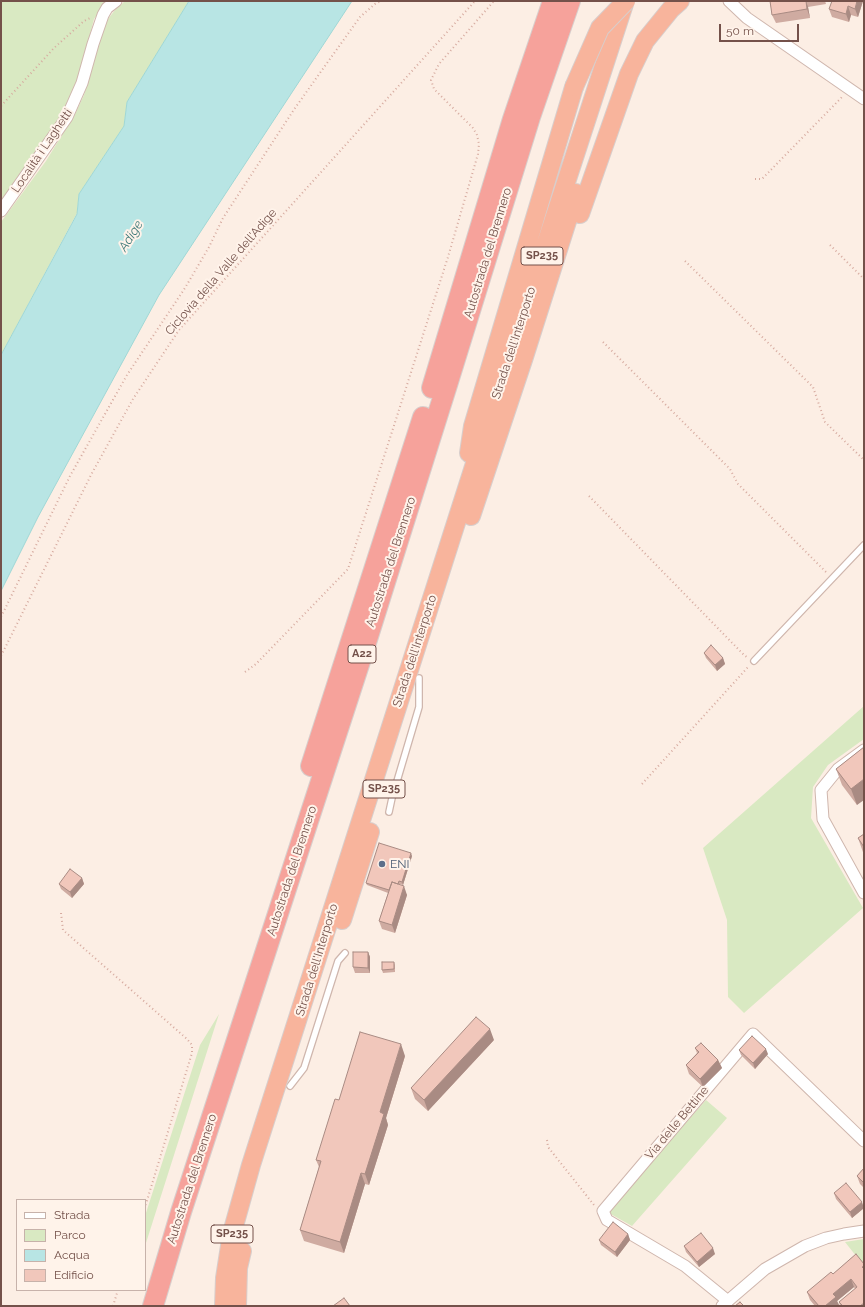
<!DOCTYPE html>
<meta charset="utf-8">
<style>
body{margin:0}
#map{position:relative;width:865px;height:1307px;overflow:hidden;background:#fceee4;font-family:Raleway,sans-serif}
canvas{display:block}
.frame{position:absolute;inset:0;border:2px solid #74514a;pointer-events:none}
.legend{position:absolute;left:16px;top:1199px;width:130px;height:92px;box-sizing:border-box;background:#fff3ea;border:1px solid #c7b2aa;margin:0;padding:5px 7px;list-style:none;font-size:12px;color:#74514a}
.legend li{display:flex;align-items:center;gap:8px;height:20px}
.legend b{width:20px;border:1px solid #c7b2aa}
.scale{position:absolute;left:719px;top:24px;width:80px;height:18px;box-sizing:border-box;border:2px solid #74514a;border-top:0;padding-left:5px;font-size:12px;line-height:14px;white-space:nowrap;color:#74514a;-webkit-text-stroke:3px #fff3ea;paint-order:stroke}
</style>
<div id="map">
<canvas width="865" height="1307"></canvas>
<div class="frame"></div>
<ul class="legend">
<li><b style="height:5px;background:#fff"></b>Strada</li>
<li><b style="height:11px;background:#d9e9c2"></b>Parco</li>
<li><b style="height:11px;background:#b8e5e4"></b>Acqua</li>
<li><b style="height:11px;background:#f1c7bb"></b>Edificio</li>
</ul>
<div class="scale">50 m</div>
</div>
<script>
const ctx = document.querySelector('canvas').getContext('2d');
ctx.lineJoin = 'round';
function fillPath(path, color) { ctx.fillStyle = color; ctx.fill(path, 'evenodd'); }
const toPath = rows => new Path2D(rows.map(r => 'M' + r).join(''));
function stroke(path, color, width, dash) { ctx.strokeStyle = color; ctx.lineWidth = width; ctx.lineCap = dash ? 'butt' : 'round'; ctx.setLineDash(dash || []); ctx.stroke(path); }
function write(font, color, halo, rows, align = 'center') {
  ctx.font = font + ' Raleway,sans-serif'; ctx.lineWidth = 4; ctx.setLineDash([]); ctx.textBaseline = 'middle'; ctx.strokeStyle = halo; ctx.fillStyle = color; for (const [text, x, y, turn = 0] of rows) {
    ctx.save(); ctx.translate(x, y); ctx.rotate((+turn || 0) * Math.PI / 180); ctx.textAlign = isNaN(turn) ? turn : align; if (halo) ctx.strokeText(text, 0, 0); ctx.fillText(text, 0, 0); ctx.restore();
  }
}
fillPath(toPath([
 [1,1,107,1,94,19,80,73,63,114,1,202],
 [125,1,189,1,127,102,124,126,79,194,77,213,1,355,1,222,46,161,76,112,84,95,103,30,108,19,115,10],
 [864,706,864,739,828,765,813,787,811,818,863,908,744,1013,728,997,727,920,703,848],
 [219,1014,189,1108,145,1246,145,1216,200,1045],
 [706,1100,727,1118,632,1226,609,1213,610,1208],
 [864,1239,864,1266,845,1242]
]), '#d9e9c2');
const water = toPath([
 [189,1,352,1,159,295,38,517,1,591,1,355,77,214,79,194,124,126,127,102,189,1]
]);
fillPath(water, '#b8e5e4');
stroke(water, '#9fd7d5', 1);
const service = toPath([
 [754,661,864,545],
 [389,812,392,798,419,707,419,678],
 [290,1086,304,1068,338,961,345,953]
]);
const minor = toPath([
 [729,1,747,18,864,99],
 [1,211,67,117,82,83,93,44,103,15,107,8,116,1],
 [864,750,838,769,821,790,823,819,864,893],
 [728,1301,685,1266,607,1220,603,1211,753,1034,864,1141],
 [722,1306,765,1269,805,1246,826,1238,844,1234,864,1231]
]);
const trunk = toPath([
 [580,214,629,74,645,41,671,9,680,1],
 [469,453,473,426,574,87],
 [471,516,523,360,576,193],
 [342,920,370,832],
 [224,1306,225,1278,232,1233,251,1165,493,407,625,1],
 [237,1306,238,1268,242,1251]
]);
const motorway = toPath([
 [432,388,513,119,553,1],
 [311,766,423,417],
 [153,1306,181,1212,364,649,447,385,530,117,570,1]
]);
stroke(service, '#cfb6ad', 8);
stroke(minor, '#cfb6ad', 13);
stroke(trunk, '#d8cecc', 20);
stroke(motorway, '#d8cecc', 22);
stroke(toPath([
 [1,106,54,48,84,21,92,17],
 [755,179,762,179,843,96],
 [830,245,864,279],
 [685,261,813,387,825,422,864,460],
 [603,342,730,469,738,484,827,573],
 [589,496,744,655,748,658],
 [1,617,70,476,127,375,185,288,209,247,223,218,295,108,360,17,375,4,381,1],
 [1,656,91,475,133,399,179,330,475,1],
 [245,672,256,664,348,569,448,257,478,154,479,144,477,135,473,128,434,89,431,80,439,64,494,1],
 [642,784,749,666],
 [61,913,63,930,187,1039,192,1045,192,1053,145,1207],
 [547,1140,548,1147,594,1205],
 [113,1306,118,1290]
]), '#d6aa9f', 2, [1, 3]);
stroke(service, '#fff', 5.5);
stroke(minor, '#fff', 11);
stroke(trunk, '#f8b49c', 18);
stroke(motorway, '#f6a29b', 20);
const trunkBridge = toPath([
 [574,87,600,28,626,1]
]);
stroke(trunkBridge, '#d8cecc', 20, []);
stroke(trunkBridge, '#f8b49c', 18);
fillPath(toPath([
 [770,1,825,1,826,4,808,7,810,18,776,23,772,15],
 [863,1,858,17,851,15,849,22,832,17,829,9],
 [704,653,723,658,725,664,717,671,706,658],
 [864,747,857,805,842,785,836,769],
 [864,834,864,855,858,838],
 [412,856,403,885,400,884,400,885,407,895,395,933,382,929,379,921,388,893,367,885,366,883],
 [82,878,84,884,72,898,61,889,59,884],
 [368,952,370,957,370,973,355,973,353,967],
 [394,962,395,965,395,972,383,973,382,970],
 [494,1040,428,1111,415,1099,411,1088],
 [695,1048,718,1060,722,1068,703,1087,689,1074,686,1065,697,1053],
 [739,1050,768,1054,755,1069,741,1055],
 [405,1056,386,1118,388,1125,369,1185,365,1184,344,1253,304,1241,300,1230,319,1167,316,1160,339,1100],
 [864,1168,864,1188,860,1184,857,1176],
 [834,1193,864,1208,852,1218,836,1199],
 [628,1234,630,1240,617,1257,601,1245,599,1240],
 [684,1246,715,1254,699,1267,686,1252],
 [856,1254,864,1306,840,1306,839,1302,855,1289,854,1287,837,1301,839,1305,838,1306,815,1306,810,1300,807,1292,833,1274]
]), '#cfaba1');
fillPath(toPath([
 [806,1,808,7,810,18,807,9],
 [857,1,863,1,858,17,855,9],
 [848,6,851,15,849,22,846,14],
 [723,658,725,664,717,671,715,665],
 [864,779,864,800,857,805,851,789],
 [411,853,412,856,403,885,402,882],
 [82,878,84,884,72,898,70,892],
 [404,886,407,895,395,933,392,925],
 [368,952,370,957,370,973,368,968],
 [490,1029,494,1040,428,1111,424,1100],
 [401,1044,405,1056,386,1118,388,1125,369,1185,365,1174,380,1112],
 [766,1049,768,1054,755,1069,753,1063],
 [718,1060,722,1068,703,1087,700,1079],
 [361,1173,365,1184,344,1253,340,1242],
 [862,1202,864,1208,852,1218,850,1212],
 [628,1234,630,1240,617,1257,615,1252],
 [713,1248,715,1254,699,1267,697,1262],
 [851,1279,854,1287,837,1301,839,1305,838,1306,825,1306,833,1294]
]), '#a98b83');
const building = toPath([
 [770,1,806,1,807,9,772,15,770,1],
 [832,1,857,1,855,9,848,6,846,14,829,9,832,1],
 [711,645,723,658,715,665,704,653,711,645],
 [864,747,864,779,851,789,836,769,864,747],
 [864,834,864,847,858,838,864,834],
 [379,843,411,853,402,882,399,881,398,884,392,882,389,890,366,883,379,843],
 [70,869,82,878,70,892,59,884,70,869],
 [392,882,404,886,392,925,379,921,392,882],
 [353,952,368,952,368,968,353,967,353,952],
 [382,962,394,962,394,969,382,970,382,962],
 [476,1017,490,1029,424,1100,411,1088,476,1017],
 [360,1032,401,1044,380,1112,384,1114,365,1174,361,1173,340,1242,300,1230,321,1161,316,1160,335,1099,339,1100,360,1032],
 [752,1036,766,1049,753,1063,739,1050,752,1036],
 [701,1043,718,1060,700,1079,686,1065,699,1052,695,1048,701,1043],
 [864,1168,864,1183,857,1176,864,1168],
 [846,1183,862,1202,850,1212,834,1193,846,1183],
 [613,1222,628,1234,615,1252,599,1240,613,1222],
 [701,1233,713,1248,697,1262,684,1246,701,1233],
 [856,1254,864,1264,864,1266,862,1267,864,1269,864,1303,860,1306,843,1306,839,1302,857,1287,851,1279,833,1294,836,1297,825,1306,819,1306,807,1292,831,1272,833,1274,856,1254],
 [344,1298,350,1306,333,1306,344,1298],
 [740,1302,744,1306,735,1306,740,1302]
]);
fillPath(building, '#f1c7bb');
stroke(building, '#a98b83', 1);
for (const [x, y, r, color] of [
 [382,864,4,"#5c6f8a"]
]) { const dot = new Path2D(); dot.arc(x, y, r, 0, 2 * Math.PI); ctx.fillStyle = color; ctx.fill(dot); stroke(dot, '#fff3ea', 1.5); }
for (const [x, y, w] of [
 [542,256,42],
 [362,654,28],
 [384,789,42],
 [232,1234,42]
]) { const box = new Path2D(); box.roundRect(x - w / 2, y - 9, w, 18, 3); ctx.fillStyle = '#fff3ea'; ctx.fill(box); stroke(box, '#74514a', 1); }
write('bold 11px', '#74514a', null, [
 ["SP235",542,256],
 ["A22",362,654],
 ["SP235",384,789],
 ["SP235",232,1234]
]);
write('12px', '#74514a', '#fff3ea', [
 ["Località i Laghetti",42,151,-56],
 ["Autostrada del Brennero",488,253,-73],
 ["Ciclovia della Valle dell'Adige",221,272,-49],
 ["Strada dell'Interporto",514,343,-72],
 ["Autostrada del Brennero",391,562,-72],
 ["Strada dell'Interporto",415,651,-72],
 ["Autostrada del Brennero",292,871,-72],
 ["Strada dell'Interporto",317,960,-73],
 ["Via delle Bettine",677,1123,-50],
 ["Autostrada del Brennero",192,1179,-72]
]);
write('12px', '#4e5e75', '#fff3ea', [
 ["ENI",390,864]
], 'left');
write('italic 13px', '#3d7978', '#fff3ea', [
 ["Adige",131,236,-58]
]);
</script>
